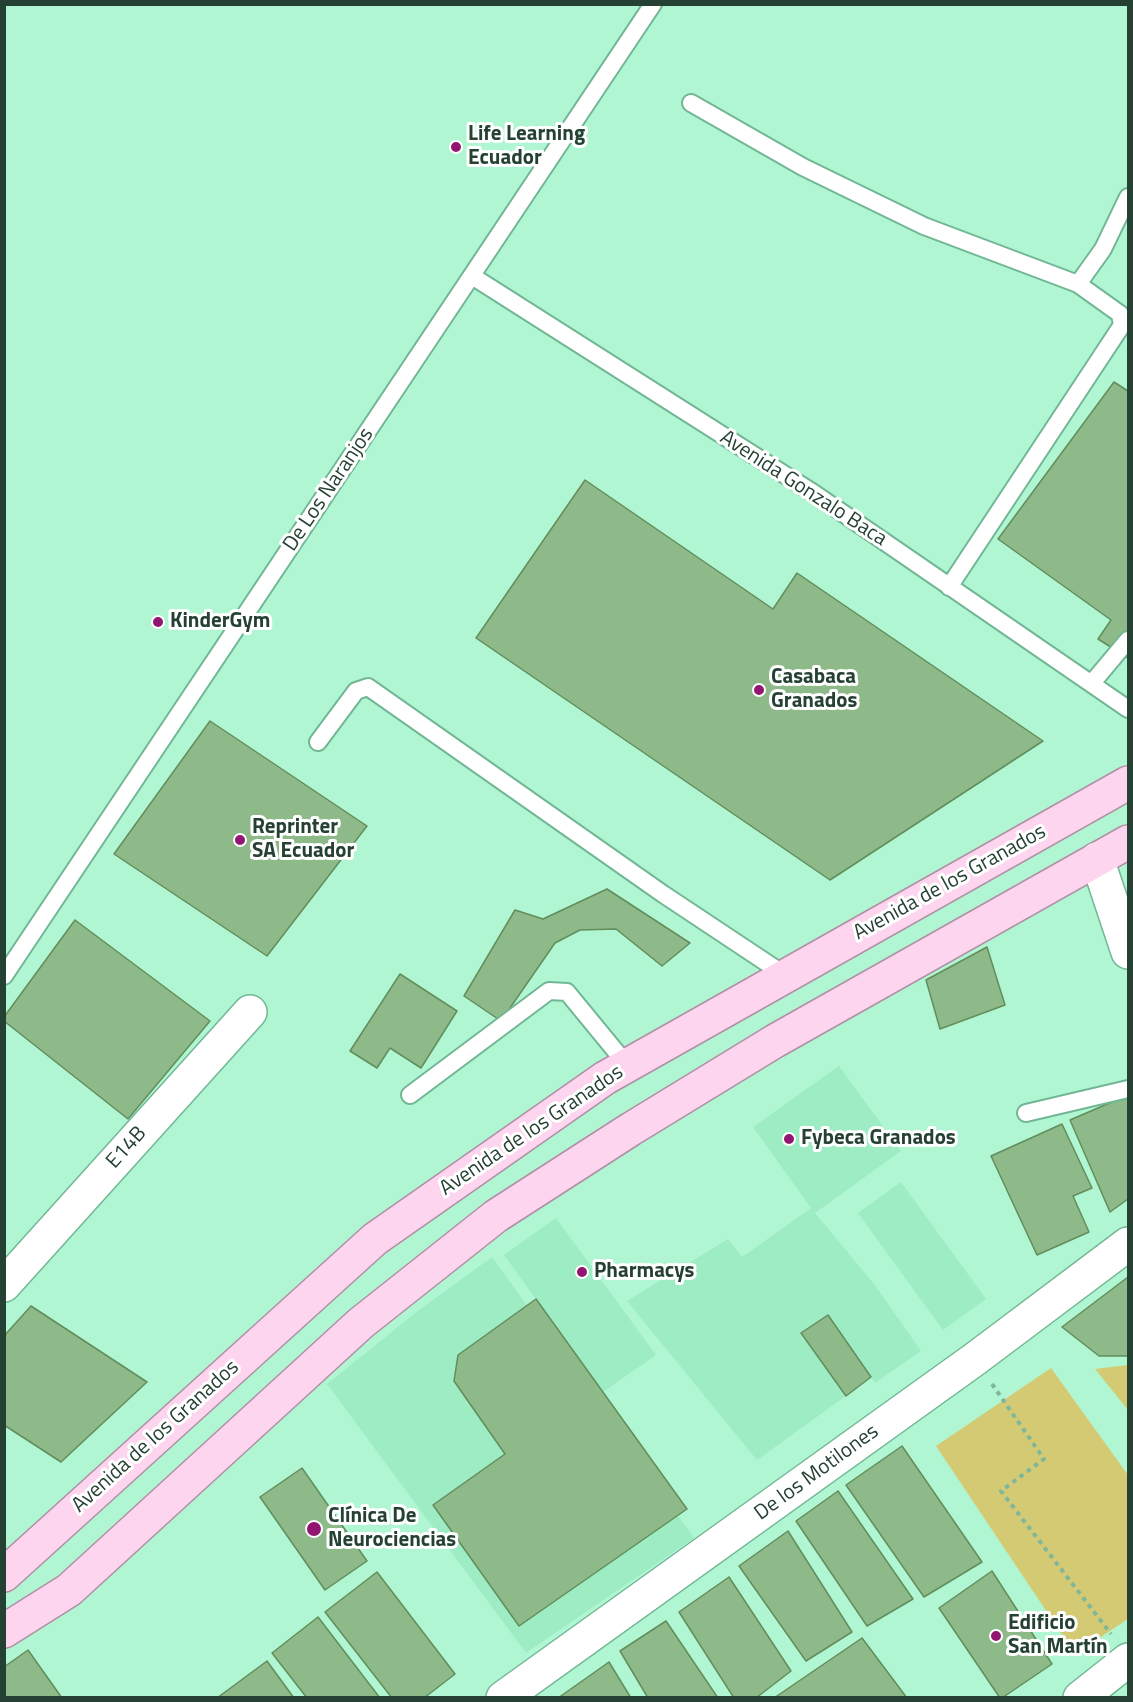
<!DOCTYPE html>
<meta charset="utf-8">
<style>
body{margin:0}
#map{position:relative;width:1133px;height:1702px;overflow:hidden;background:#b0f6d2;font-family:"Titillium Web",sans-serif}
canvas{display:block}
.frame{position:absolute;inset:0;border:6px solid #254133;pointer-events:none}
</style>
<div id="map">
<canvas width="1133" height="1702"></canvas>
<div class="frame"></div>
</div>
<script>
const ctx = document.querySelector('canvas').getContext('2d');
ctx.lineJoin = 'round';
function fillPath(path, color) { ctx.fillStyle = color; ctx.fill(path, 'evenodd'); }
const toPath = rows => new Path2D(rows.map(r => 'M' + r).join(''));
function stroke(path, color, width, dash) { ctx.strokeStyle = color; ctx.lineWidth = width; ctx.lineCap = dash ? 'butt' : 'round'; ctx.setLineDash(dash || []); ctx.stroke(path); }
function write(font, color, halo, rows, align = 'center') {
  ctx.font = font + ' "Titillium Web",sans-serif'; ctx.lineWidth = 6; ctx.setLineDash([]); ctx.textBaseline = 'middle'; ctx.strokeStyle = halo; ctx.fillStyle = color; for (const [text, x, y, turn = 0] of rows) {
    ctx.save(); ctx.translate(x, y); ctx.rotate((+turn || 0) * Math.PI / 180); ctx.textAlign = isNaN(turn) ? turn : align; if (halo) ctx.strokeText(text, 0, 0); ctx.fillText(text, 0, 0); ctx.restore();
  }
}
fillPath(toPath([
 [839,1066,901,1151,815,1213,874,1284,921,1351,875,1383,828,1315,801,1334,846,1396,757,1460,627,1301,728,1239,742,1257,811,1208,753,1127],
 [901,1182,986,1299,943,1330,858,1213],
 [556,1218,656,1355,603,1392,504,1255],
 [492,1257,694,1538,526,1653,327,1384,419,1310]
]), '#9decc4');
fillPath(toPath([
 [1128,1365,1128,1410,1095,1369],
 [1051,1368,1128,1475,1128,1619,1075,1654,936,1446]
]), '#d5ca74');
const building = toPath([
 [1114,382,1128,391,1128,658,1098,639,1111,620,998,539,1114,382],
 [585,480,773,609,797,573,1043,741,830,880,476,638,585,480],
 [210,721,367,826,267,956,114,854,210,721],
 [607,889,690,943,662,966,616,929,580,930,555,943,501,1021,464,996,515,910,543,919,607,889],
 [75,920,210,1021,128,1119,4,1021,4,1017,75,920],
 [987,947,1005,1005,940,1029,926,980,987,947],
 [400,974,457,1011,421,1068,390,1048,377,1068,350,1051,400,974],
 [1128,1095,1128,1199,1110,1212,1070,1120,1128,1095],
 [1062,1124,1092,1188,1073,1196,1089,1232,1037,1255,991,1156,1062,1124],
 [1128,1277,1128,1356,1099,1356,1062,1327,1128,1277],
 [536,1299,687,1509,519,1626,433,1505,505,1454,454,1381,458,1355,536,1299],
 [31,1306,147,1382,61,1462,4,1425,4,1336,31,1306],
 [828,1315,871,1377,846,1396,801,1333,828,1315],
 [902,1446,982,1562,924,1597,846,1485,902,1446],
 [302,1468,367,1561,325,1590,260,1497,302,1468],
 [838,1491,913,1599,867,1626,796,1521,838,1491],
 [788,1531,852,1632,806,1661,739,1566,788,1531],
 [992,1571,1052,1664,1002,1698,1000,1698,939,1608,992,1571],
 [377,1572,455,1674,424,1698,392,1698,325,1612,377,1572],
 [729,1577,791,1671,756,1698,734,1698,679,1612,729,1577],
 [318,1617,380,1698,307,1698,272,1653,318,1617],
 [666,1621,718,1698,648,1698,620,1651,666,1621],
 [862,1638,907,1698,774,1698,862,1638],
 [28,1650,62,1698,4,1698,4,1667,28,1650],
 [267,1661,294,1698,217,1698,267,1661],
 [609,1662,631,1698,558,1698,609,1662]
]);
fillPath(building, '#8dba88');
stroke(building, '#628d5c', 1.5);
const service = toPath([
 [691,103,803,167,924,226,1078,284,1120,314,1122,325,949,587],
 [472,276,815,494,1128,709],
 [1078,284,1103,249,1128,197],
 [1092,683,1128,640],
 [318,742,356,691,368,687,663,894,785,975],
 [4,976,653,4],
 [410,1095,549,991,567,992,627,1065],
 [1026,1113,1128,1089]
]);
const minor = toPath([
 [1097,859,1128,952],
 [4,1285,250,1012],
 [503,1698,975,1359,1128,1244],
 [1080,1698,1128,1660]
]);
const primary = toPath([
 [4,1575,375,1239,605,1078,1128,783],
 [4,1631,69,1590,361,1323,496,1216,631,1129,775,1041,1128,842]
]);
stroke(service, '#72b795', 20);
stroke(minor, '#72b795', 36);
stroke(primary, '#b08fa5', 36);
stroke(toPath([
 [992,1384,1044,1459,1001,1491,1111,1634]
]), '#80b79b', 4, [4.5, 4.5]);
stroke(service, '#fff', 16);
stroke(minor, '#fff', 33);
stroke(primary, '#fdd5ee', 33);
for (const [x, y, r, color] of [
 [456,147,6,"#921571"],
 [158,622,6,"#921571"],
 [759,690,6,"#921571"],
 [240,840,6,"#921571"],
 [789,1139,6,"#921571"],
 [582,1272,6,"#921571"],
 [314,1529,8,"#921571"],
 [996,1636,6,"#921571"]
]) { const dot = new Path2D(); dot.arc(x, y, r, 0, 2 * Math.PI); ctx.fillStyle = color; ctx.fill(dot); stroke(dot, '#fff', 2); }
write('bold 21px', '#254133', '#fff', [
 ["Life Learning",468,135],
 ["Ecuador",468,159],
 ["KinderGym",170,622],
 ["Casabaca",771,678],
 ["Granados",771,702],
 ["Reprinter",252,828],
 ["SA Ecuador",252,852],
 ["Fybeca Granados",801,1139],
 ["Pharmacys",594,1272],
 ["Clínica De",328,1517],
 ["Neurociencias",328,1541],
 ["Edificio",1008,1624],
 ["San Martín",1008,1648]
], 'left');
write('21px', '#254133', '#fff', [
 ["Avenida Gonzalo Baca",803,489,33],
 ["De Los Naranjos",329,490,-56],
 ["Avenida de los Granados",950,883,-29],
 ["Avenida de los Granados",532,1131,-34],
 ["E14B",127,1148,-48],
 ["Avenida de los Granados",156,1437,-42],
 ["De los Motilones",817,1473,-36]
]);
</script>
